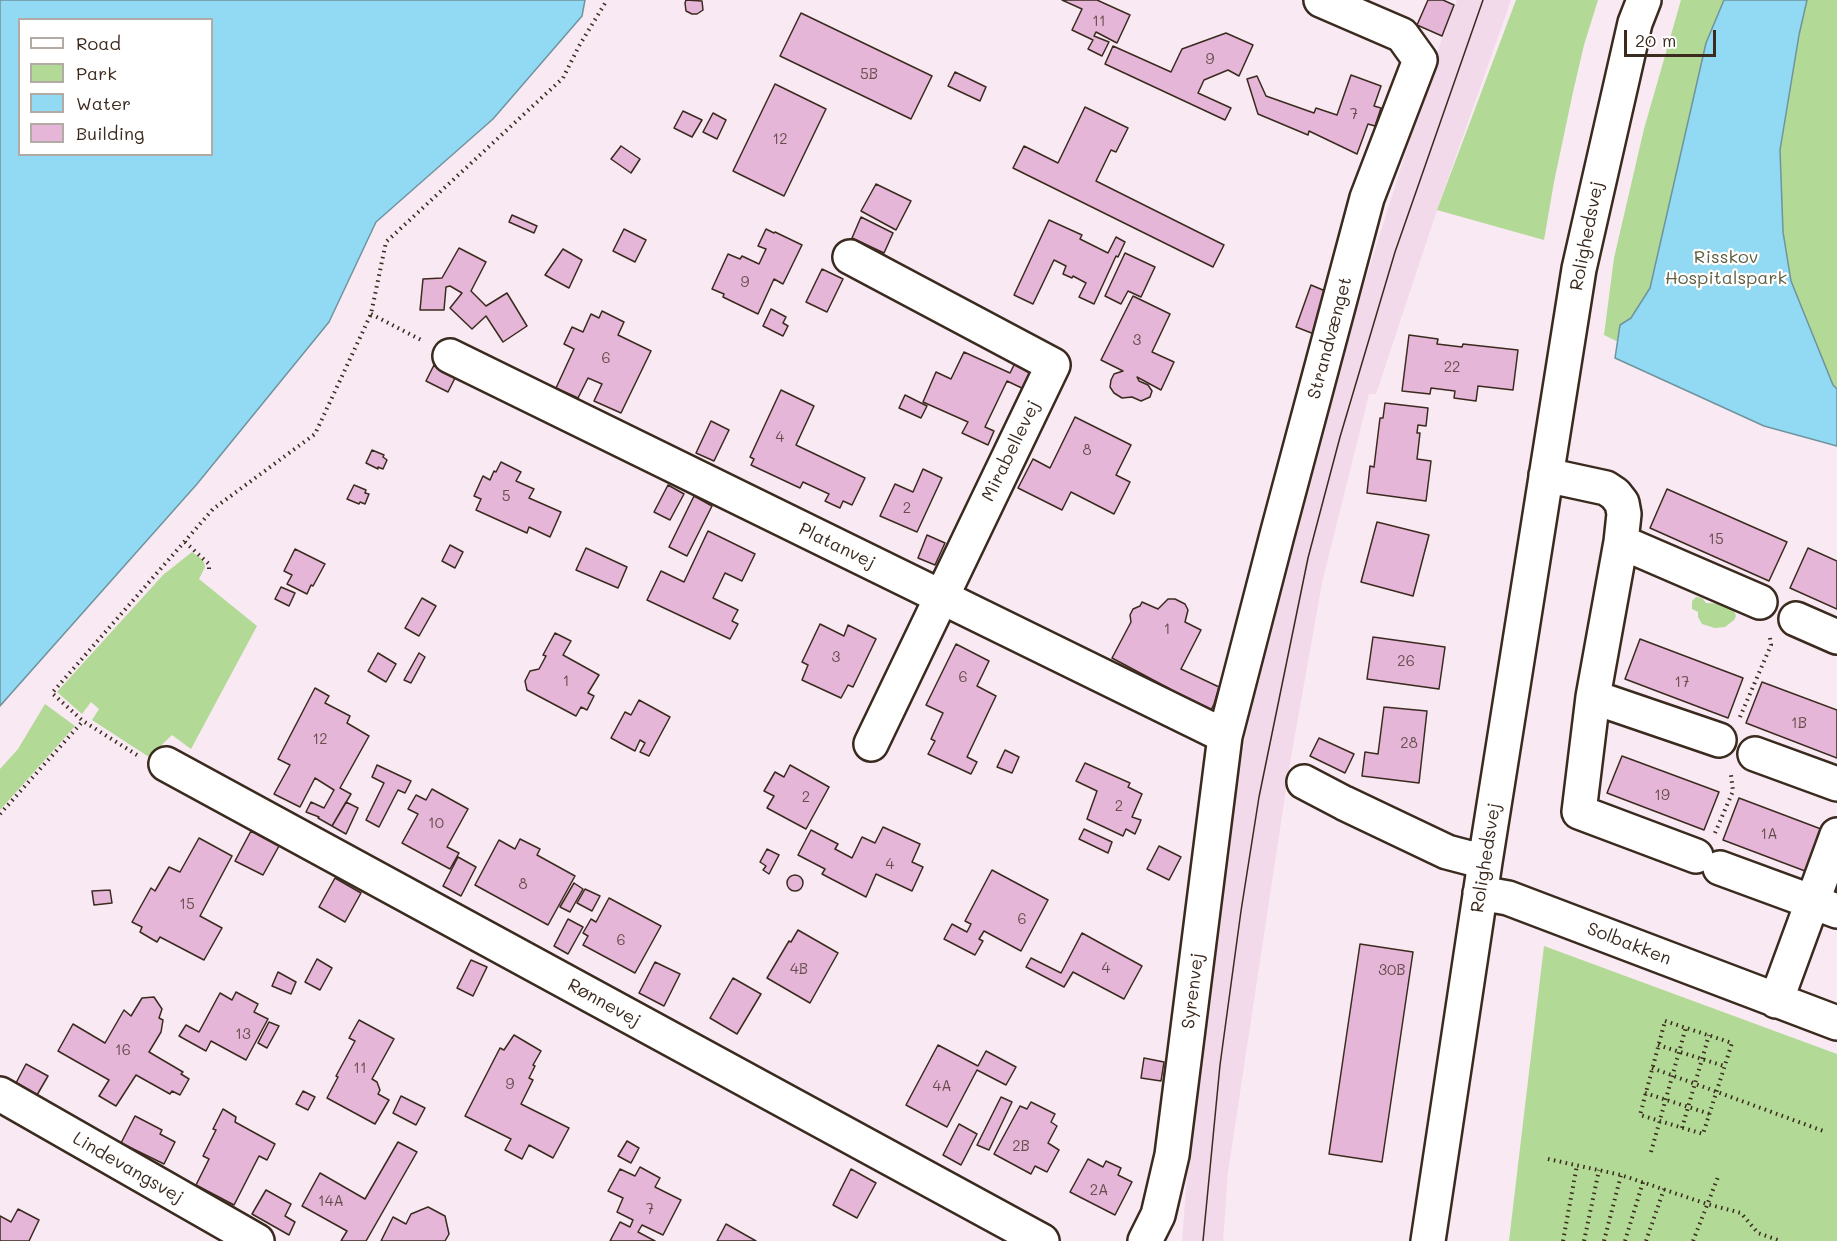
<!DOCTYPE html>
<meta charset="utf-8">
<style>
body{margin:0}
#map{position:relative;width:1837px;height:1241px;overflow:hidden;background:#f8e9f3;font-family:Mali,sans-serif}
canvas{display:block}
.legend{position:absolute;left:18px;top:18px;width:195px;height:138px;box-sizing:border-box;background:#fff;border:2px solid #b1aaa5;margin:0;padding:8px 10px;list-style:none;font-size:18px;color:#3b2a1e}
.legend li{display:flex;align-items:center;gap:12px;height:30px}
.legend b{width:30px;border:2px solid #b1aaa5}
.scale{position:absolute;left:1624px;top:30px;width:92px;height:27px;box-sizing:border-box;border:3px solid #3b2a1e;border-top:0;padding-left:8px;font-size:18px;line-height:21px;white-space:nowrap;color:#3b2a1e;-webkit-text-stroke:4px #fff;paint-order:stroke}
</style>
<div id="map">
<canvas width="1837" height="1241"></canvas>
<ul class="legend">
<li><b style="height:8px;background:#fff"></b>Road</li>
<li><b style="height:16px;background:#b2d995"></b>Park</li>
<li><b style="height:16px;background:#92daf3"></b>Water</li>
<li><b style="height:16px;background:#e6b6d8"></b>Building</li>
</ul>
<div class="scale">20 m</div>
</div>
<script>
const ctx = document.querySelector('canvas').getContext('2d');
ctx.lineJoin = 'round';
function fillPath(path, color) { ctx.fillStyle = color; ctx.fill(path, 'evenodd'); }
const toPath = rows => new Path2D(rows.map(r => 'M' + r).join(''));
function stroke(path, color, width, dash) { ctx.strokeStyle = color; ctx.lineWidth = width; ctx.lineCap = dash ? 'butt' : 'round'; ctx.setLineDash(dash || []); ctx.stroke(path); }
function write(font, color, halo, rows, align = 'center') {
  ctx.font = font + ' Mali,sans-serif'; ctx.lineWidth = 4.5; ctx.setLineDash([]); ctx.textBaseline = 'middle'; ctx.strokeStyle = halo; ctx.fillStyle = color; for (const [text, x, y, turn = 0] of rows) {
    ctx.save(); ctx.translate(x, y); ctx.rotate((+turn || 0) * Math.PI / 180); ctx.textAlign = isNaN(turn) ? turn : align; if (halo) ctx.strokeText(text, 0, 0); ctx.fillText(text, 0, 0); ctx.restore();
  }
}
fillPath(toPath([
 [1457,0,1511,0,1437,210,1376,394,1369,394,1322,583,1290,763,1228,1172,1223,1241,1182,1241,1196,1059,1214,921,1245,738,1286,558,1337,370,1441,41]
]), '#f3daeb');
fillPath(toPath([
 [1516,0,1598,0,1584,45,1573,92,1554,182,1544,240,1437,210],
 [1681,0,1837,0,1837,447,1604,335,1614,258,1644,129],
 [192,552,203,560,205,567,199,579,257,626,191,749,172,735,149,757,92,720,99,709,91,702,82,714,57,692,163,575],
 [1696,597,1702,598,1706,603,1724,604,1733,608,1736,616,1734,620,1725,627,1715,628,1702,624,1698,617,1698,612,1692,609,1692,601],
 [45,704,75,726,0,810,0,769,18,749],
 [1544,946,1837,1054,1837,1241,1509,1241]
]), '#b2d995');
const water = toPath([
 [0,0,585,0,582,16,493,119,376,222,329,322,197,484,0,706,0,0],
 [20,20,212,20,212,154,20,154,20,20],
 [1724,0,1807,0,1799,35,1780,150,1783,232,1791,281,1833,385,1837,389,1837,446,1764,426,1615,358,1620,325,1631,318,1650,288,1706,43,1724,0]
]);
fillPath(water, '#92daf3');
stroke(water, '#6f949e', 1.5);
const building = toPath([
 [686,0,702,1,703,10,697,14,692,14,686,11,685,3,686,0],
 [1062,0,1097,0,1130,15,1117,43,1096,32,1094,36,1109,42,1102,56,1088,49,1093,40,1072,30,1082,9,1062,0],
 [1428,0,1443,0,1454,5,1442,36,1417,25,1428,0],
 [801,13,932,76,911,119,780,56,801,13],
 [1226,33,1253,45,1239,76,1228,70,1204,80,1198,93,1231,108,1225,120,1105,64,1113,46,1171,72,1182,49,1226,33],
 [955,72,986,87,980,101,948,86,955,72],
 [1351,75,1381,86,1374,106,1381,108,1375,126,1368,124,1357,154,1309,131,1308,135,1258,114,1247,79,1257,76,1266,96,1314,113,1316,108,1337,115,1351,75],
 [775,84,826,109,784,196,733,171,775,84],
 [1085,107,1128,128,1116,152,1111,150,1096,181,1224,245,1213,267,1013,168,1024,146,1058,163,1085,107],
 [683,111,702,120,692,137,674,128,683,111],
 [713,113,726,120,717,139,703,132,713,113],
 [621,146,640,159,631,173,611,159,621,146],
 [876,184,911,201,896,230,861,211,876,184],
 [512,215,537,226,534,233,509,222,512,215],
 [861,217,893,233,884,253,852,238,861,217],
 [1049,220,1082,235,1080,239,1108,253,1116,237,1125,242,1118,257,1116,256,1094,304,1079,297,1086,283,1073,276,1072,278,1063,274,1066,266,1054,260,1033,304,1014,295,1049,220],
 [624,229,646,240,635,262,613,251,624,229],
 [766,229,774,233,775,232,802,245,783,284,774,279,758,314,723,297,724,294,712,289,728,254,740,259,742,256,759,264,766,249,758,246,766,229],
 [459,248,486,262,471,291,486,306,507,293,527,326,503,342,486,316,472,329,450,308,462,293,450,286,446,287,444,310,420,310,423,279,442,278,459,248],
 [563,249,582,260,569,288,545,275,563,249],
 [1125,253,1155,267,1141,297,1128,291,1121,304,1105,296,1125,253],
 [822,269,843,279,827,312,806,302,822,269],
 [1311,285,1330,293,1314,334,1296,327,1311,285],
 [1133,296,1170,314,1152,352,1174,362,1161,390,1137,377,1139,381,1148,385,1152,391,1150,397,1141,401,1132,397,1122,398,1114,393,1110,387,1111,380,1114,374,1123,371,1101,360,1133,296],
 [771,309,786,317,783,323,788,326,783,336,763,326,771,309],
 [602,311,624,322,618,335,651,351,621,413,594,401,602,384,588,378,578,398,556,388,574,349,564,344,572,327,583,332,591,314,599,318,602,311],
 [1409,335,1438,339,1437,344,1462,347,1463,344,1518,350,1513,390,1478,386,1476,401,1454,398,1455,391,1431,388,1430,394,1402,391,1409,335],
 [964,352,1010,373,1016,361,1038,362,1026,390,1007,381,985,427,994,431,988,445,962,433,968,422,923,402,936,372,951,379,964,352],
 [434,365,456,376,448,392,426,381,434,365],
 [781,390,814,406,796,445,865,478,852,505,843,501,840,508,825,501,829,494,803,482,800,488,751,465,754,459,750,457,781,390],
 [905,395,927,406,921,418,899,408,905,395],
 [1385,403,1428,408,1426,426,1418,425,1417,433,1420,433,1417,459,1431,461,1426,501,1367,493,1370,466,1374,467,1380,418,1383,418,1385,403],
 [1075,417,1131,445,1116,475,1130,482,1114,514,1071,492,1062,510,1018,488,1033,459,1050,468,1075,417],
 [711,421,729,430,714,461,696,453,711,421],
 [372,450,384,455,383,457,387,460,383,469,378,467,378,469,366,463,372,450],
 [501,462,521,472,516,481,534,489,529,498,561,512,550,537,529,527,527,533,476,510,481,499,474,496,483,476,490,480,494,471,496,472,501,462],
 [923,469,942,478,917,532,880,516,895,484,913,492,923,469],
 [354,485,366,490,365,493,369,494,365,504,360,502,359,504,347,499,354,485],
 [668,485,684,494,670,520,654,512,668,485],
 [1667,489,1787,542,1769,581,1650,528,1667,489],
 [694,496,712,506,687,556,669,547,694,496],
 [1377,522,1429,535,1413,596,1361,582,1377,522],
 [708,531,755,554,742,581,725,573,713,598,738,610,732,621,738,624,730,639,647,600,661,571,684,582,708,531],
 [927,535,945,543,935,565,918,558,927,535],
 [450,545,463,552,455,568,442,561,450,545],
 [586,548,627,567,618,588,576,570,586,548],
 [1808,548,1837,561,1837,609,1790,588,1808,548],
 [295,549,325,564,313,586,311,585,307,594,287,584,292,575,284,571,295,549],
 [281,587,295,593,289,606,275,599,281,587],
 [422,598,436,606,419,636,405,628,422,598],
 [1168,599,1175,599,1185,604,1188,610,1185,622,1201,630,1181,669,1219,687,1214,704,1211,710,1207,712,1167,694,1170,689,1112,658,1131,622,1130,615,1133,609,1140,606,1142,602,1158,609,1168,599],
 [820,624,844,636,848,625,876,639,853,687,848,685,841,698,802,680,808,665,802,662,820,624],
 [555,633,571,641,563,655,599,675,588,693,594,696,587,710,581,707,576,716,527,690,525,681,530,671,539,669,546,656,543,655,555,633],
 [1373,637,1445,647,1439,689,1367,679,1373,637],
 [1640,639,1743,678,1728,718,1625,679,1640,639],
 [956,644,989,661,977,686,996,696,967,757,977,762,971,774,928,754,935,741,931,739,943,713,926,705,956,644],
 [378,653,396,664,386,682,368,671,378,653],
 [419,653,425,657,411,683,404,680,419,653],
 [1762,682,1837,710,1837,758,1746,723,1762,682],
 [315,688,329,696,325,703,350,716,347,723,369,736,340,788,351,794,332,826,318,818,319,817,306,812,311,802,324,808,334,790,315,778,300,807,274,794,290,765,278,759,315,688],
 [639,700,670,717,649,756,640,752,645,743,640,740,635,751,611,738,625,712,631,715,639,700],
 [1384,707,1427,711,1419,783,1362,776,1365,752,1378,754,1384,707],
 [1319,738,1354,754,1345,773,1310,756,1319,738],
 [1005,750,1019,757,1012,773,997,767,1005,750],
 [1622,756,1719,792,1704,830,1607,793,1622,756],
 [1085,763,1130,783,1128,787,1142,794,1132,817,1141,820,1135,834,1126,829,1123,836,1087,819,1097,791,1076,781,1085,763],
 [377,765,411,781,405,793,398,790,379,827,366,820,384,783,372,777,377,765],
 [790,765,829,787,806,829,767,808,774,796,764,791,775,772,784,777,790,765],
 [432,789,468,809,447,847,459,853,450,869,402,843,418,814,408,809,416,795,426,800,432,789],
 [1739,798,1821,829,1805,871,1723,840,1739,798],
 [346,802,358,808,346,834,332,826,346,802],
 [883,827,920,844,912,862,923,867,912,891,876,874,866,897,822,874,825,869,798,855,811,830,838,844,835,849,852,858,862,837,875,843,883,827],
 [1084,829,1112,842,1108,853,1079,839,1084,829],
 [251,831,279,846,263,875,235,861,251,831],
 [199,838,232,856,200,916,222,928,204,960,160,937,157,942,140,932,142,927,132,922,151,888,155,891,169,867,180,872,199,838],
 [520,839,540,849,537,855,575,876,548,925,475,885,499,840,515,849,520,839],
 [1159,846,1181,857,1169,880,1147,869,1159,846],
 [767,849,779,855,769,874,763,870,766,866,760,862,767,849],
 [458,857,476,867,461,896,443,886,458,857],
 [992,870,1048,900,1021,951,984,931,979,939,983,941,975,955,944,939,952,924,967,932,971,924,965,921,992,870],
 '787 883a8 8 0 1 1 16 0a8 8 0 1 1-16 0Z',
 [335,878,361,893,345,922,319,907,335,878],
 [574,883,583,889,570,912,560,907,574,883],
 [585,889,600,896,592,911,577,903,585,889],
 [110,890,112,903,94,905,92,891,110,890],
 [609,898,661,926,635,973,583,945,588,936,583,933,591,919,596,922,609,898],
 [568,919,583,927,568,954,554,946,568,919],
 [798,930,838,953,810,1003,767,978,789,941,791,942,798,930],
 [1082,933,1142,966,1124,999,1073,972,1064,987,1026,967,1031,958,1061,973,1082,933],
 [1360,944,1413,952,1382,1162,1329,1154,1360,944],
 [317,959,332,968,320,990,305,982,317,959],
 [471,960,487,967,473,996,457,988,471,960],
 [655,962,680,974,664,1006,639,993,655,962],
 [278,972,296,982,291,994,272,986,278,972],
 [733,978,761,994,737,1034,710,1018,733,978],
 [236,992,258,1004,254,1012,268,1019,246,1060,211,1041,206,1051,179,1036,186,1025,199,1032,220,993,232,1000,236,992],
 [154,997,162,1009,159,1018,163,1020,161,1032,149,1052,183,1072,181,1074,189,1079,180,1095,172,1091,170,1094,136,1075,116,1106,99,1096,109,1080,58,1051,73,1024,105,1043,124,1010,131,1016,142,998,154,997],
 [359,1020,394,1039,372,1079,377,1082,380,1090,378,1094,389,1100,375,1124,327,1098,338,1077,336,1076,355,1041,349,1038,359,1020],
 [269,1022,279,1026,267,1048,258,1043,269,1022],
 [514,1035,541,1051,533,1065,535,1066,529,1078,533,1080,521,1104,569,1128,553,1158,529,1145,522,1159,505,1150,511,1139,465,1116,500,1048,504,1050,514,1035],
 [938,1045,978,1066,986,1051,1016,1067,1006,1085,977,1070,947,1127,906,1105,938,1045],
 [1144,1058,1164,1062,1161,1081,1141,1078,1144,1058],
 [26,1064,48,1076,37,1095,16,1083,26,1064],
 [303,1091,315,1097,308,1110,296,1104,303,1091],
 [401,1096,425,1108,416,1125,393,1113,401,1096],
 [1001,1097,1012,1102,989,1150,977,1145,1001,1097],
 [1031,1102,1055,1114,1051,1122,1057,1126,1048,1143,1059,1150,1047,1172,1035,1166,1031,1174,994,1154,1020,1106,1027,1109,1031,1102],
 [223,1109,236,1117,235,1122,275,1144,267,1160,259,1156,234,1205,196,1185,209,1159,203,1156,216,1130,213,1129,223,1109],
 [135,1116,162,1130,160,1134,175,1142,164,1164,121,1143,135,1116],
 [959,1124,977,1134,961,1165,943,1155,959,1124],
 [627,1141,639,1148,631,1163,618,1156,627,1141],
 [398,1142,417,1152,366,1241,341,1241,347,1231,302,1206,320,1173,365,1199,398,1142],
 [1088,1159,1103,1167,1106,1161,1121,1168,1118,1175,1132,1182,1115,1215,1070,1192,1088,1159],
 [640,1167,660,1178,655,1187,681,1200,663,1235,642,1225,638,1232,655,1241,610,1241,620,1222,630,1227,633,1220,617,1212,623,1198,608,1191,620,1169,635,1176,640,1167],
 [851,1169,876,1183,857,1218,833,1205,851,1169],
 [266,1190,291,1204,285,1216,295,1222,289,1235,252,1214,266,1190],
 [428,1207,445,1216,449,1234,445,1241,381,1241,393,1217,406,1224,411,1214,428,1207],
 [18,1209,39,1220,29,1241,0,1241,0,1216,11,1222,18,1209],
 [726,1224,756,1241,717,1241,726,1224]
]);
fillPath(building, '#e6b6d8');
stroke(building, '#3b2a1e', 1.5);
const minor = toPath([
 [850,257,1053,365,871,744],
 [450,356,1225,736],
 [1546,475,1606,488,1615,494,1622,503,1624,514,1621,542,1593,697,1719,740],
 [1621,542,1760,602],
 [1796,619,1837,637],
 [1593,697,1579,812,1696,856],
 [1755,754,1837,784],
 [166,764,1042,1241],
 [1304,782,1344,803,1447,852,1485,862],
 [1720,868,1837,911],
 [1480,893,1508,898,1837,1023],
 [1776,1001,1837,835],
 [0,1094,257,1241],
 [1145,1241,1158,1215,1172,1155,1225,736,1277,535,1367,198,1420,60,1402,35,1321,0],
 [1428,1241,1485,862,1579,269,1635,23,1644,0]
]);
stroke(minor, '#3b2a1e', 38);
stroke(toPath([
 [371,314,423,341],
 [185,542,209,564,209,573],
 [1740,717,1771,645,1770,638],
 [137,755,83,721,52,693,213,509,315,434,371,314,386,242,563,78,579,46,607,0],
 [0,814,83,721],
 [1715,833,1733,791,1731,775],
 [1665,1021,1732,1043,1703,1134,1640,1115,1665,1021],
 [1658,1045,1724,1066],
 [1652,1068,1826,1132],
 [1645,1093,1710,1114],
 [1682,1128,1709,1035],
 [1651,1152,1686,1027],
 [1548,1159,1621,1175,1707,1204,1741,1213,1758,1233,1781,1241],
 [1563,1241,1577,1165],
 [1584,1241,1599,1170],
 [1604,1241,1621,1175],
 [1625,1241,1643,1182],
 [1646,1241,1664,1189],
 [1693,1241,1718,1177]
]), '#3b2a1e', 4, [1.5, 4.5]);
stroke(minor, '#fff', 33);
stroke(toPath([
 [1203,1241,1220,1065,1241,911,1259,797,1308,558,1340,437,1395,252,1483,0]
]), '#3b2a1e', 1.5);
write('15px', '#664d4c', null, [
 ["11",1099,21],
 ["9",1210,59],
 ["5B",869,74],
 ["7",1354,114],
 ["12",780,139],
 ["9",745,282],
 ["3",1137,340],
 ["6",606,358],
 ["22",1452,367],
 ["4",780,437],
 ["8",1087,450],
 ["5",506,496],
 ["2",907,508],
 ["15",1716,539],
 ["1",1167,629],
 ["3",836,657],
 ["26",1406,661],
 ["6",963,677],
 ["1",566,681],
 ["17",1682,682],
 ["1B",1799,723],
 ["12",320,739],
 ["28",1409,743],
 ["19",1662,795],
 ["2",806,797],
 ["2",1119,806],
 ["10",436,823],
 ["1A",1769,834],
 ["4",890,864],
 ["8",523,884],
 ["15",187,904],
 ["6",1022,919],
 ["6",621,940],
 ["4",1106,968],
 ["4B",799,969],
 ["30B",1392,970],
 ["13",243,1034],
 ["16",123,1050],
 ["11",360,1068],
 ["9",510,1084],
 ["4A",942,1086],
 ["2B",1021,1146],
 ["2A",1099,1190],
 ["14A",331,1201],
 ["7",650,1209]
]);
write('18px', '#3b2a1e', '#fff', [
 ["Rolighedsvej",1587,236,-79],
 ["Strandvænget",1330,338,-75],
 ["Mirabellevej",1011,451,-64],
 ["Platanvej",837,546,26],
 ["Rolighedsvej",1486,858,-81],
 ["Solbakken",1629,944,21],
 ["Syrenvej",1193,991,-83],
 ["Rønnevej",604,1003,29],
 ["Lindevangsvej",128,1168,30]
]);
write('18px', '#5f5f42', '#fff', [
 ["Risskov",1726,257],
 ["Hospitalspark",1726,278]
]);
</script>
